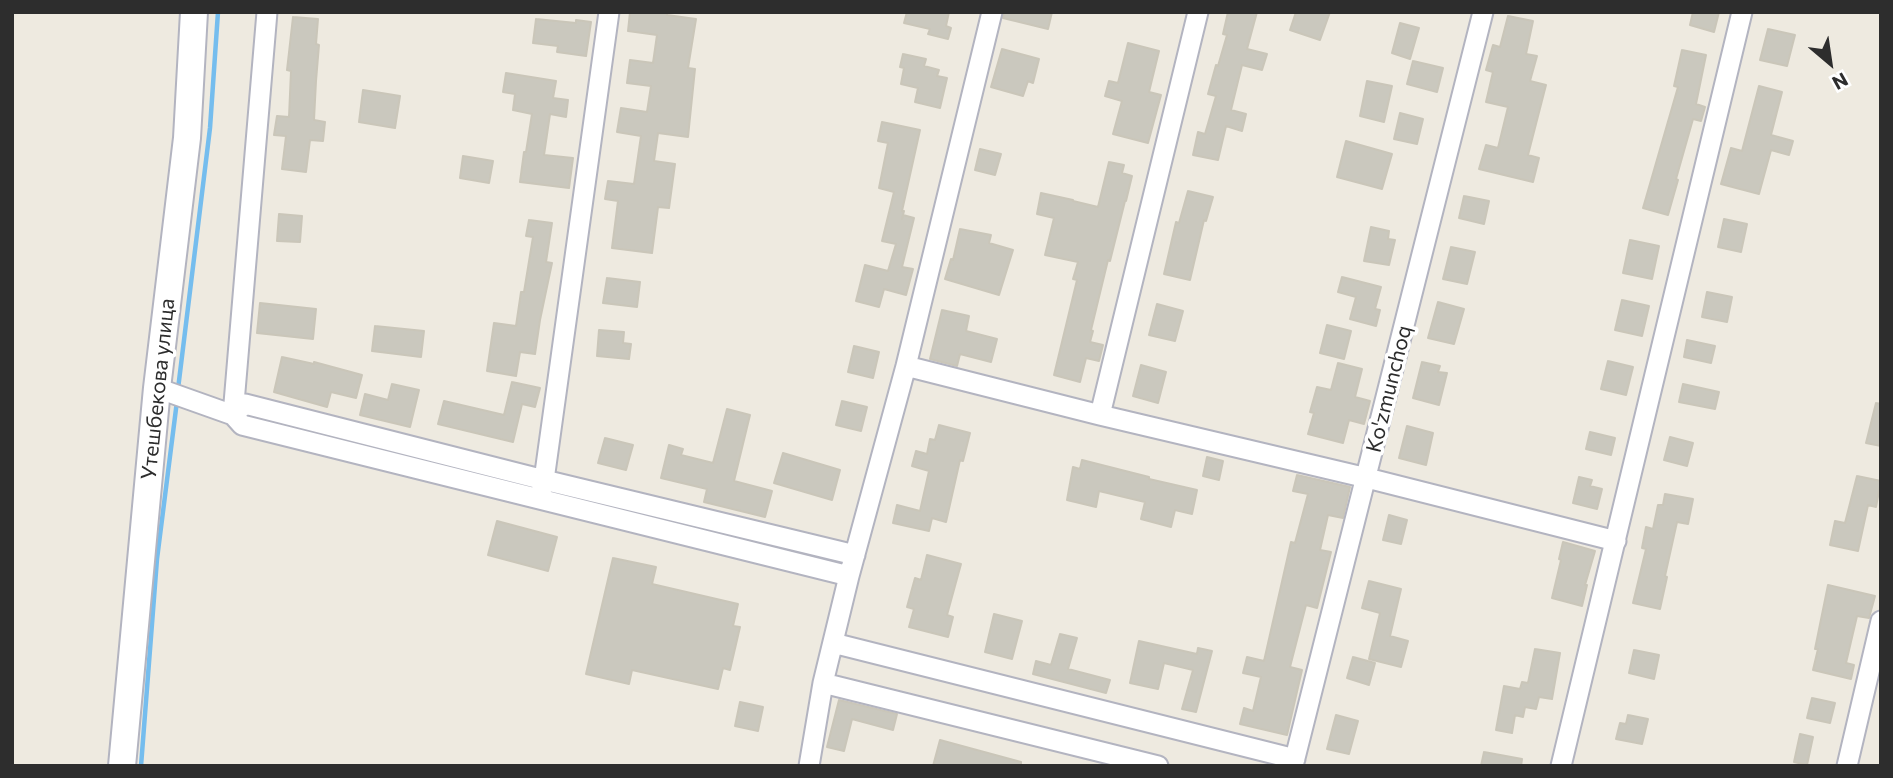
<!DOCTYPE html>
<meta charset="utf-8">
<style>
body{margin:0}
#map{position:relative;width:1893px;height:778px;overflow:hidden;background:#eeeae0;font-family:Commissioner,sans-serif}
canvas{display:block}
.frame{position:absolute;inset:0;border:14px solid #2d2d2d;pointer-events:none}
.north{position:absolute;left:1795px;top:28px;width:70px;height:70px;-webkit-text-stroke:5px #fff;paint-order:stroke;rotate:151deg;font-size:19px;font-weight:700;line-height:28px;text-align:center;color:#2d2d2d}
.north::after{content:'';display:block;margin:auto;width:24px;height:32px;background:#2d2d2d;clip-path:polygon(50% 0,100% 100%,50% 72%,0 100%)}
</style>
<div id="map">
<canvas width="1893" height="778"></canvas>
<div class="frame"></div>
<div class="north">N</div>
</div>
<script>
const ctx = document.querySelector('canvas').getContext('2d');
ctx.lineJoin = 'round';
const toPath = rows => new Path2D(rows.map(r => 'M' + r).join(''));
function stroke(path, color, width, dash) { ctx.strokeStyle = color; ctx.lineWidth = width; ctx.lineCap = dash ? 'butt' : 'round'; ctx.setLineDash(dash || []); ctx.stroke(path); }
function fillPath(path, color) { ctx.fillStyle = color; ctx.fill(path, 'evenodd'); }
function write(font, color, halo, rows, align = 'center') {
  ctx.font = font + ' Commissioner,sans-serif'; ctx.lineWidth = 7; ctx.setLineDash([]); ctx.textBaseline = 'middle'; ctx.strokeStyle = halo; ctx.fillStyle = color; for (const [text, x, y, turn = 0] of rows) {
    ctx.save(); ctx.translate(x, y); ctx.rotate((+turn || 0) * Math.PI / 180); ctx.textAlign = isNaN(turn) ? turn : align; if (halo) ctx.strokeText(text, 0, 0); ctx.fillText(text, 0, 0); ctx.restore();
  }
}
stroke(toPath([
 [178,389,210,128,218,12],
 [141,766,157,559,177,401]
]), '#75bdee', 4.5);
const building = toPath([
 [630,12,667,12,667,15,696,19,688,68,695,69,688,137,658,133,654,161,675,164,669,208,658,207,652,253,612,248,618,201,605,199,608,181,634,184,641,136,617,132,621,108,647,112,651,86,627,83,630,60,653,63,657,35,628,31,630,12],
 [907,12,949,12,946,26,951,28,948,39,928,34,930,29,904,23,907,12],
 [1004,12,1052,12,1048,29,1003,18,1004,12],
 [1228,12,1257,12,1247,49,1267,54,1262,70,1242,65,1231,110,1246,114,1242,131,1226,126,1218,160,1193,155,1198,132,1205,134,1216,96,1208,94,1216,65,1218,66,1227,35,1223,34,1228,12],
 [1296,12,1330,12,1320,40,1290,30,1296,12],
 [1693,12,1719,12,1714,32,1690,25,1693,12],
 [1508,16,1533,21,1526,54,1537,56,1530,81,1546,85,1528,155,1539,158,1533,182,1479,169,1486,145,1498,148,1508,107,1486,102,1493,72,1486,70,1493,45,1500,47,1508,16],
 [293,17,318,19,316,44,319,45,316,81,314,120,325,122,323,141,310,140,306,172,282,169,286,136,274,135,277,116,289,117,291,71,287,70,293,17],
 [536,19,576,23,576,20,591,22,586,56,557,52,558,46,533,43,536,19],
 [1400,23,1419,28,1410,59,1392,53,1400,23],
 [1768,29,1795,35,1787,66,1760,60,1768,29],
 [1128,43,1159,51,1149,92,1161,95,1148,143,1113,134,1122,101,1105,96,1109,81,1118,83,1128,43],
 [1002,49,1039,59,1033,83,1028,81,1023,96,991,87,1002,49],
 [1682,50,1706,55,1696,104,1705,107,1701,121,1693,119,1676,179,1678,180,1668,215,1643,208,1678,87,1674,86,1682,50],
 [903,54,926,59,924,66,939,70,937,76,947,78,940,108,915,102,918,88,901,84,904,68,900,67,903,54],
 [1413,61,1443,68,1437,92,1407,84,1413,61],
 [506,73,556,81,553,98,568,100,566,117,550,114,544,155,573,158,569,188,520,182,524,152,526,152,532,114,513,110,515,94,503,92,506,73],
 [1367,81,1392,86,1384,122,1360,116,1367,81],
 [1759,86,1782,92,1771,135,1793,141,1789,155,1771,150,1759,194,1721,184,1731,148,1742,151,1759,86],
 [363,90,400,96,395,128,359,122,363,90],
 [1400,113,1423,119,1417,144,1394,139,1400,113],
 [882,122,920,130,902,211,904,211,902,219,903,215,914,218,902,267,913,269,906,295,884,289,879,307,856,301,865,265,888,271,896,244,882,241,894,192,879,188,888,143,878,141,882,122],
 [1346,141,1392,154,1382,189,1337,177,1346,141],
 [980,149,1001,154,995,175,975,170,980,149],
 [463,156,493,161,489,183,460,178,463,156],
 [1109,162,1124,165,1122,173,1132,176,1126,201,1125,201,1110,261,1108,260,1091,330,1093,331,1090,342,1103,345,1099,361,1086,358,1080,382,1054,375,1077,280,1073,279,1078,262,1045,255,1054,218,1037,214,1041,193,1073,200,1073,201,1098,207,1109,162],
 [1188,191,1213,197,1206,221,1204,220,1190,280,1164,274,1176,222,1179,223,1188,191],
 [1464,196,1489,201,1484,224,1459,218,1464,196],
 [279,214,302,216,300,242,277,241,279,214],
 [1724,219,1747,224,1741,252,1718,247,1724,219],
 [529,220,552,223,546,262,552,263,540,320,535,354,520,352,516,376,487,371,494,323,516,326,521,292,524,292,533,237,526,236,529,220],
 [1371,227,1389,231,1388,239,1395,240,1389,265,1364,261,1371,227],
 [960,229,991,235,989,243,1013,250,999,295,945,279,951,259,953,260,960,229],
 [1630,240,1659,246,1652,279,1623,273,1630,240],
 [1451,247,1475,252,1467,284,1443,279,1451,247],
 [1342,277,1381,287,1375,309,1380,310,1376,326,1350,319,1356,297,1338,292,1342,277],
 [607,278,640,282,637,307,603,303,607,278],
 [1707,292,1732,297,1727,322,1702,317,1707,292],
 [1622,300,1649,306,1642,336,1615,330,1622,300],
 [1438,302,1464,309,1454,344,1428,338,1438,302],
 [260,303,316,309,313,339,257,333,260,303],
 [1157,304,1183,311,1175,341,1149,335,1157,304],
 [942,310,969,316,966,331,997,339,991,362,960,354,957,366,930,359,942,310],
 [1327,325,1351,331,1344,359,1320,353,1327,325],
 [375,326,424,331,421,357,372,351,375,326],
 [599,330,624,332,623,343,631,344,629,359,597,356,599,330],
 [1687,340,1715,346,1711,363,1684,357,1687,340],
 [854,346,879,352,873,378,848,372,854,346],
 [282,357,314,364,314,362,362,375,356,398,331,392,327,407,274,392,282,357],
 [1608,361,1633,367,1626,395,1601,389,1608,361],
 [1422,362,1440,366,1438,372,1447,373,1439,405,1413,398,1422,362],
 [1338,363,1362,369,1355,397,1370,401,1364,424,1349,420,1343,443,1308,434,1314,413,1310,412,1317,387,1331,390,1338,363],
 [1141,365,1166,372,1158,403,1133,396,1141,365],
 [512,382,540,388,535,407,522,404,513,442,438,424,444,401,504,415,512,382],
 [392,384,419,390,410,427,360,415,365,394,388,400,392,384],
 [1683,384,1719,392,1715,409,1679,402,1683,384],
 [842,401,867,407,861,431,836,425,842,401],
 [1876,403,1881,404,1881,446,1866,443,1876,403],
 [727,409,750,415,734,481,772,491,765,517,704,502,707,489,661,478,669,445,683,449,681,455,713,463,727,409],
 [939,425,970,433,963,461,960,460,946,522,932,518,929,531,893,523,897,505,920,511,929,471,912,466,916,451,927,454,930,439,935,440,939,425],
 [1407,426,1433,433,1426,465,1399,458,1407,426],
 [1590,432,1615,438,1611,455,1586,449,1590,432],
 [1670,437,1693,443,1687,466,1664,460,1670,437],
 [605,438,633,445,626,470,598,463,605,438],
 [783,453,840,470,832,500,774,483,783,453],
 [1207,457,1223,461,1219,480,1203,476,1207,457],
 [1082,460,1149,477,1149,479,1197,490,1192,514,1175,510,1171,527,1141,519,1145,502,1099,491,1096,507,1067,500,1073,467,1080,469,1082,460],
 [1297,475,1350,487,1343,518,1328,515,1320,550,1331,552,1317,608,1306,605,1290,667,1302,670,1287,735,1240,724,1244,708,1253,711,1261,677,1243,673,1247,657,1264,661,1291,542,1295,543,1308,494,1293,491,1297,475],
 [1857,476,1881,481,1876,507,1868,505,1858,551,1830,545,1835,521,1845,523,1857,476],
 [1579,477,1592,480,1590,486,1602,489,1597,509,1573,503,1579,477],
 [1665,494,1693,499,1688,524,1677,522,1665,576,1667,577,1660,609,1633,603,1646,549,1642,548,1646,527,1653,529,1658,505,1663,505,1665,494],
 [1389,515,1407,520,1401,544,1383,540,1389,515],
 [497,521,557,537,548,571,488,555,497,521],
 [1563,542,1595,551,1585,585,1587,585,1582,606,1552,598,1561,560,1559,559,1563,542],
 [927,555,961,564,947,615,953,617,948,637,909,627,914,609,907,607,915,578,921,580,927,555],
 [613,558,656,567,652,584,738,604,733,626,740,627,730,670,723,668,718,689,632,670,629,684,586,674,613,558],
 [1369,581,1401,589,1390,636,1408,641,1401,667,1369,659,1380,613,1362,608,1369,581],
 [1828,585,1875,596,1869,618,1857,616,1846,663,1854,665,1851,679,1813,670,1818,649,1815,649,1828,585],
 [994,614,1022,621,1012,659,985,652,994,614],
 [1060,634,1077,638,1068,669,1110,680,1106,693,1033,674,1036,661,1051,665,1060,634],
 [1139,641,1197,654,1198,648,1212,651,1196,712,1182,709,1193,670,1164,663,1158,689,1130,683,1139,641],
 [1535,649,1560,653,1552,699,1539,697,1536,709,1525,707,1523,717,1515,715,1512,733,1496,730,1504,686,1520,689,1522,682,1528,683,1535,649],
 [1634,650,1659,655,1654,679,1629,673,1634,650],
 [1353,657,1375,663,1369,685,1347,678,1353,657],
 [1812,698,1835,703,1830,723,1807,718,1812,698],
 [839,700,897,714,893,730,852,719,844,751,827,747,839,700],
 [740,702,763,707,758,731,735,726,740,702],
 [1336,715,1358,721,1349,754,1327,749,1336,715],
 [1628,715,1648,719,1642,744,1616,739,1620,723,1626,724,1628,715],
 [1800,734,1813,737,1807,765,1794,762,1800,734],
 [940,740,1021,762,1021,766,933,766,940,740],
 [1484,752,1522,759,1521,766,1481,766,1484,752]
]);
fillPath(building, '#cac8be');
stroke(building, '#cac6b9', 2);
const minor = toPath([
 [906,366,1100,415,1367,478,1616,541],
 [157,388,233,415,242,425,849,576],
 [233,415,245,404,544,480,855,555],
 [233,415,267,12],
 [1100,415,1198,12],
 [541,492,544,480,609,12],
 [833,643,1295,759],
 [823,683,1158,766],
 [809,766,823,683,849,576,906,366,992,12],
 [1293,766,1483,12],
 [1561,766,1742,12],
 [1847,766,1881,621]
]);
const secondary = toPath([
 [122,766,157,388,187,138,194,12]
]);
stroke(minor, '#b3b4c0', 23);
stroke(secondary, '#b3b4c0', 30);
stroke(minor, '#fff', 19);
stroke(secondary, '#fff', 26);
write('21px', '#2d2d2d', '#fff', [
 ["Утешбекова улица",158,389,-84],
 ["Ko'zmunchoq",1389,389,-76]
]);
</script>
